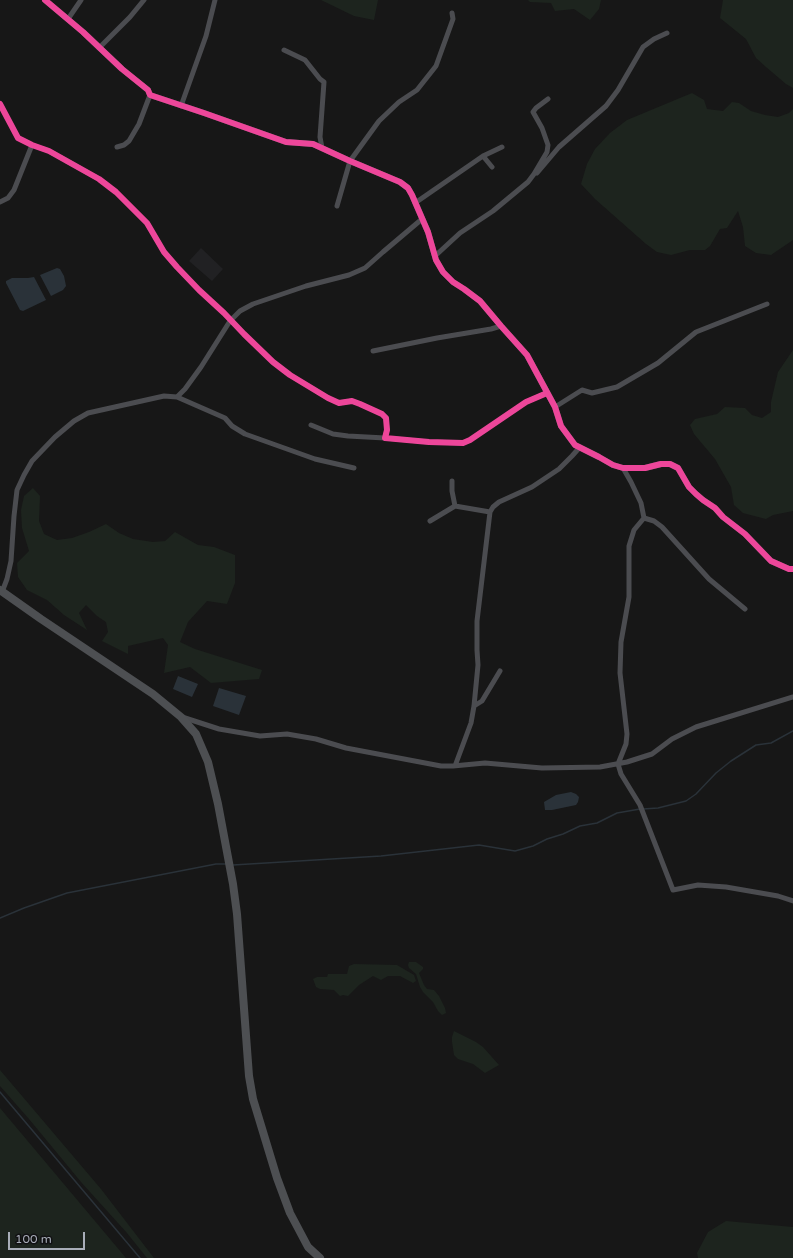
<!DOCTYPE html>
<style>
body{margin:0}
#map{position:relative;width:793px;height:1258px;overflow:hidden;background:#171717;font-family:"Varela Round",sans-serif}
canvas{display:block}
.scale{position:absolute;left:8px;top:1232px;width:77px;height:18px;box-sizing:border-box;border:2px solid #a8adb8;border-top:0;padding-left:5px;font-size:12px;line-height:14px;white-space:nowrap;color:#a8adb8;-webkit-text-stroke:3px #111113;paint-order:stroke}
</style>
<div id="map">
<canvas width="793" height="1258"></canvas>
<div class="scale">100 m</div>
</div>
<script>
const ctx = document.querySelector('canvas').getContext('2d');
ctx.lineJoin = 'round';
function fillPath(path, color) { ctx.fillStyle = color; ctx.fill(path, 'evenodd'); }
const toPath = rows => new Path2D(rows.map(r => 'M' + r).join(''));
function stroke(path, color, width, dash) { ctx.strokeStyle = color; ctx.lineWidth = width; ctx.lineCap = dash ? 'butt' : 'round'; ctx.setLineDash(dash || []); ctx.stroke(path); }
fillPath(toPath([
 [201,248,223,269,212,281,189,261]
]), '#212123');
fillPath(toPath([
 [321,0,378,0,374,20,354,16],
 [528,0,601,0,599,9,590,20,574,9,555,11,551,3,530,2],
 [723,0,793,0,793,88,786,84,766,67,756,58,746,39,720,18],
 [692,93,704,100,707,109,723,111,732,102,739,103,751,111,765,115,778,117,789,113,793,109,793,240,771,255,756,253,745,246,743,227,738,211,727,228,720,229,710,246,705,250,690,250,671,255,657,252,646,244,595,199,581,184,587,164,595,149,610,133,627,120],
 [793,350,793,511,773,515,766,519,743,513,734,505,731,487,715,459,694,434,690,425,695,419,717,414,725,407,745,408,752,415,762,418,771,412,771,402,778,372],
 [33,488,40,496,39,521,44,534,57,540,72,538,89,532,106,524,119,533,133,539,153,542,165,541,175,532,198,545,214,547,235,555,235,583,227,604,207,601,188,622,180,642,195,649,262,670,259,679,211,683,190,667,164,673,168,645,163,638,128,646,128,654,102,641,108,632,106,622,97,616,86,605,79,613,87,630,64,615,47,600,27,590,18,577,17,563,29,551,22,528,21,510,24,496],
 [409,962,416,962,423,967,423,969,419,973,424,985,427,989,434,990,439,996,445,1008,446,1013,442,1015,438,1011,433,1002,423,992,420,987,416,974,409,968,408,965],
 [354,964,397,965,414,975,416,981,413,983,400,976,388,976,381,980,373,976,359,985,348,996,343,995,340,996,334,990,320,989,316,987,313,979,317,977,327,977,328,974,347,974,349,966],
 [454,1031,476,1042,483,1047,499,1065,485,1073,473,1064,458,1059,454,1055,452,1042,452,1037],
 [0,1070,101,1189,154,1258,147,1258,127,1233,81,1182,29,1119,0,1086],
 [0,1108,126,1258,0,1258],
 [726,1221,793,1227,793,1258,698,1258,697,1253,708,1232]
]), '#1d241e');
fillPath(toPath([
 [57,268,60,269,64,276,66,286,63,290,51,296,40,275],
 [34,277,46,300,23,311,20,310,6,283,6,281,12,278,28,278],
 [178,676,198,684,192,697,173,689],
 [219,688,246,696,239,715,213,706],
 [571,792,576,794,579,797,578,802,576,805,552,810,545,810,544,802,556,795]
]), '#2a3239');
stroke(toPath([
 [643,809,658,808,686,801,696,794,716,773,731,761,756,745,771,743,793,731],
 [233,865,381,856,479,845,515,851,533,846,547,839,563,834,580,826,597,823,617,813,640,809],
 [0,918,24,908,67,893,216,864,227,864],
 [0,1092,140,1258]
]), '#2a3239', 1.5);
stroke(toPath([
 [68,19,81,0],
 [99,48,130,17,144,0],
 [284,50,305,60,320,79,324,82,320,137,322,148],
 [0,104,18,138,32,145,49,151,99,179,116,192,147,223,164,252,177,267,199,290,224,313,244,334,273,362,290,375,328,398,339,403,352,401,360,404,382,414,386,418,387,430,385,438,429,442,463,443,470,440,526,402,547,393],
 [181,106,206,36,215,0],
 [117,147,124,145,129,141,139,124,150,95],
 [483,156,492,167],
 [537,173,559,147,606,106,618,90,643,47,654,39,667,33],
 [0,202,8,198,14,190,32,145],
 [415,203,483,156,502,147],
 [337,206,350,161,379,121,399,102,417,90,436,66,453,19,452,13],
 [435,256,460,233,493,211,528,182,534,174,547,152,548,145,542,128,533,112,536,108,548,99],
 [373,351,437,338,491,329,501,326],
 [177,397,225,418,232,426,245,434,315,459,354,468],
 [555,407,582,390,592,393,617,387,658,363,696,332,767,304],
 [311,425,333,434,348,436,385,438],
 [623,468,631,482,641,503,644,518,634,530,629,546,629,597,621,642,620,673,627,734,626,744,618,764,621,774,640,805,673,890,698,885,726,887,778,896,793,901],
 [452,481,452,491,455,506],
 [644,518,654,521,662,527,709,579,745,609],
 [430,521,455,506,490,512],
 [2,592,7,579,11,561,14,516,17,490,24,475,32,461,55,437,74,421,88,413,164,396,177,397,185,389,201,367,230,321,240,311,253,304,306,286,349,275,365,268,383,252,422,219],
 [474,706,482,701,500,671],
 [182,717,219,729,260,736,287,734,316,739,346,748,441,766,453,766,485,763,542,768,600,767,627,762,652,754,672,739,696,727,793,697],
 [455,766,471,723,474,706,478,665,477,650,477,621,490,512,493,507,499,502,532,487,559,469,572,456,580,447]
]), '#4b4c50', 5);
stroke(toPath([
 [45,0,83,32,122,69,148,90,150,95,204,113,286,142,313,144,350,161,400,182,408,188,412,195,428,232,436,260,443,272,453,282,464,289,480,301,501,326,527,355,555,407,561,426,575,445,599,457,613,465,623,468,645,468,661,464,670,464,678,468,689,487,696,494,703,500,715,508,723,517,745,534,771,561,789,569,793,569]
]), '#4b4c50', 6);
stroke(toPath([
 [0,590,41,619,153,694,181,717,196,734,208,762,218,804,233,884,237,914,249,1076,253,1099,277,1178,290,1213,308,1247,320,1258]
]), '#4d4f52', 8);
stroke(toPath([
 [45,0,83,32,122,69,148,90,150,95,204,113,286,142,313,144,350,161,400,182,408,188,412,195,428,232,436,260,443,272,453,282,464,289,480,301,501,326,527,355,555,407,561,426,575,445,599,457,613,465,623,468,645,468,661,464,670,464,678,468,689,487,696,494,703,500,715,508,723,517,745,534,771,561,789,569,793,569],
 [0,104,18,138,32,145,49,151,99,179,116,192,147,223,164,252,177,267,199,290,224,313,244,334,273,362,290,375,328,398,339,403,352,401,360,404,382,414,386,418,387,430,385,438,429,442,463,443,470,440,526,402,547,393]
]), '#ed469a', 6);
</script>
